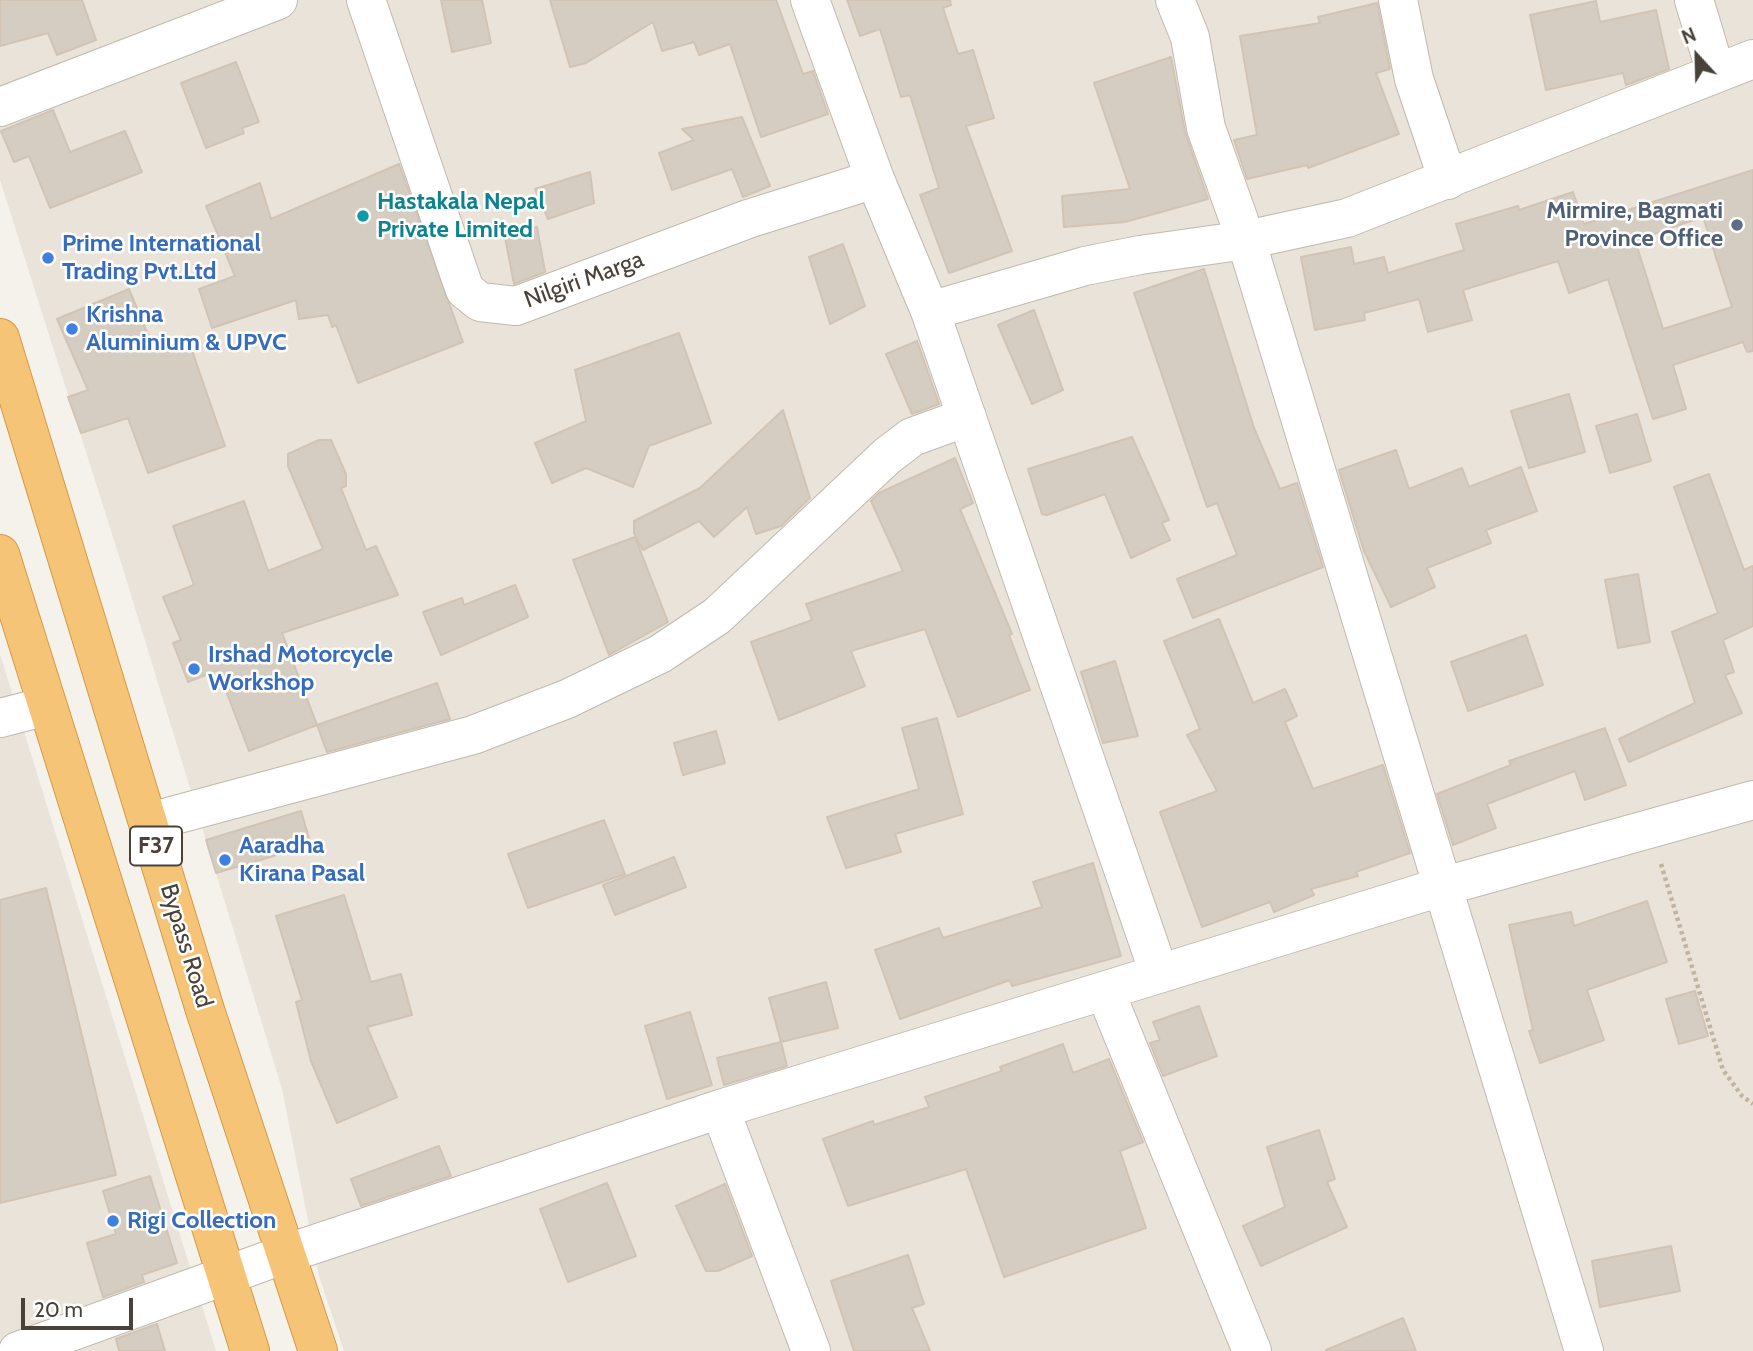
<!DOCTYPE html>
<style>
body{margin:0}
#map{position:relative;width:1753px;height:1351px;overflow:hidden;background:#f5f2ec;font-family:Cabin,sans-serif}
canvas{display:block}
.north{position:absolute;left:1662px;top:21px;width:70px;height:70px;-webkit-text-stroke:5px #fff;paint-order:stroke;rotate:338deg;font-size:19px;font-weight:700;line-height:28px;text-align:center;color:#49423a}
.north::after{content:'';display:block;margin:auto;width:24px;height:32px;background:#49423a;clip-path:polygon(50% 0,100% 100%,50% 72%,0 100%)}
.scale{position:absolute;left:21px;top:1298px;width:112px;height:32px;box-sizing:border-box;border:4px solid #49423a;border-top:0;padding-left:9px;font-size:21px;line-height:24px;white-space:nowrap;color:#49423a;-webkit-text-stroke:5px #fff;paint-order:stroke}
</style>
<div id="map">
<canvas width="1753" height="1351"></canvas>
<div class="north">N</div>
<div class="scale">20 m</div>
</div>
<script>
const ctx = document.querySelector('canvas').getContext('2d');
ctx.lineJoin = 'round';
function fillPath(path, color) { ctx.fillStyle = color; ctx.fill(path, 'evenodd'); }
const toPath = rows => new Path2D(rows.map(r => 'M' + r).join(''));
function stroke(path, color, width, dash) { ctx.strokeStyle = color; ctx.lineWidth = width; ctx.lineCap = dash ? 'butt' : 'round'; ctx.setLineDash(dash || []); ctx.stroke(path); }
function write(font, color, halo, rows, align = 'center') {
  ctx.font = font + ' Cabin,sans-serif'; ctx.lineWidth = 5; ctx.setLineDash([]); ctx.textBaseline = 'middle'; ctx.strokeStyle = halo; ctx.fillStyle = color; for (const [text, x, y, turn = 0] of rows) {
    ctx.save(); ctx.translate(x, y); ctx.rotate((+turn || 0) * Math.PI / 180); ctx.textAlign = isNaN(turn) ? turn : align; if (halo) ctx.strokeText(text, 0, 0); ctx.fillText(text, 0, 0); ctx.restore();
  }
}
fillPath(toPath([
 [0,0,1753,0,1753,1351,344,1351,319,1276,282,1089,124,572,0,180],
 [0,654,216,1351,0,1351]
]), '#e9e3da');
const building = toPath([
 [0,0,82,0,96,40,57,55,48,33,0,46,0,0],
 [441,0,482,0,491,43,452,52,441,0],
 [550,0,776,0,803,74,813,71,828,114,761,137,730,44,699,55,694,42,662,51,653,22,586,63,570,67,550,0],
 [847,0,950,0,951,5,943,8,958,54,973,50,994,118,966,126,1012,251,949,273,920,195,939,188,910,95,901,97,880,29,860,36,847,0],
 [1596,1,1600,22,1656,10,1669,69,1626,85,1623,73,1546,90,1530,15,1596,1],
 [1377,3,1390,69,1376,73,1399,134,1308,168,1307,165,1247,179,1234,140,1257,135,1240,36,1320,23,1318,17,1377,3],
 [1171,57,1185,132,1208,199,1125,222,1064,227,1062,196,1130,189,1094,83,1171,57],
 [236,62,259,122,242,128,244,133,206,148,181,83,236,62],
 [53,110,70,152,125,131,142,172,50,208,29,156,14,162,1,131,53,110],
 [742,117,770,186,743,197,732,169,672,190,659,153,694,140,682,129,742,117],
 [399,164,463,342,358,383,336,325,332,327,328,315,299,319,296,300,212,328,199,289,235,276,206,206,260,183,271,219,399,164],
 [1753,170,1753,351,1747,352,1743,342,1673,365,1686,409,1653,419,1608,279,1569,293,1558,261,1463,290,1472,320,1428,332,1419,299,1364,313,1365,320,1315,330,1301,257,1351,247,1354,264,1384,257,1388,273,1464,250,1456,224,1518,206,1519,210,1573,192,1584,224,1753,170],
 [1703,217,1732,307,1663,329,1635,240,1703,217],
 [590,172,594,203,548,219,535,189,590,172],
 [537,227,545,272,514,284,504,232,537,227],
 [843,244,865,306,830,324,809,257,843,244],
 [1204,269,1254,428,1280,489,1297,483,1323,567,1193,618,1177,579,1237,555,1217,503,1207,507,1134,293,1204,269],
 [129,289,154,350,187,336,225,446,148,473,128,418,81,433,68,397,88,390,57,319,129,289],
 [1034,310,1063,390,1032,404,998,325,1034,310],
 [679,333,711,423,649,446,633,487,586,468,552,483,535,443,586,421,575,370,679,333],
 [917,341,939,404,912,414,886,354,917,341],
 [1569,394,1585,452,1529,468,1511,411,1569,394],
 [783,410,810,498,781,526,756,534,747,507,714,537,699,521,643,550,634,533,634,521,700,488,783,410],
 [1637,414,1651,461,1610,473,1596,426,1637,414],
 [1132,437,1169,520,1162,523,1170,540,1131,558,1105,494,1047,515,1042,514,1028,469,1132,437],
 [319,440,331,440,346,474,346,486,341,488,366,550,376,546,398,595,282,633,317,725,249,751,218,670,188,682,173,643,181,640,163,597,194,585,173,526,244,501,268,571,323,549,288,466,288,454,319,440],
 [1396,450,1409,489,1462,468,1469,487,1521,467,1537,511,1486,530,1491,543,1427,568,1435,587,1391,607,1364,551,1339,470,1396,450],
 [955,458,973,503,960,509,1012,634,1009,635,1030,690,958,717,925,629,851,651,865,686,779,720,751,642,812,620,806,604,903,571,871,501,879,493,955,458],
 [1709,474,1744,570,1753,566,1753,626,1723,640,1734,672,1725,675,1742,713,1629,762,1619,739,1695,703,1672,632,1718,613,1674,487,1709,474],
 [635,537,668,622,609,655,573,560,635,537],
 [1638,574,1650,642,1618,648,1605,580,1638,574],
 [515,585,528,617,441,655,423,612,462,598,464,605,515,585],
 [1219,619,1253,703,1285,689,1297,716,1285,722,1313,789,1383,765,1410,853,1356,872,1358,876,1311,889,1314,895,1274,912,1270,902,1202,927,1160,812,1217,791,1187,735,1200,729,1164,641,1219,619],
 [1526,635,1543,685,1468,711,1451,662,1526,635],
 [1115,661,1138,736,1103,743,1081,672,1115,661],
 [437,683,450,719,327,752,317,725,437,683],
 [937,718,963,814,895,834,901,852,846,868,827,817,919,789,902,728,937,718],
 [1605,728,1626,785,1585,800,1575,771,1487,804,1496,828,1453,845,1437,794,1511,765,1509,761,1605,728],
 [716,731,725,763,683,775,674,743,716,731],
 [301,811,311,845,216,873,206,840,301,811],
 [604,820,625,874,528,908,508,854,604,820],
 [674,857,686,887,615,915,603,885,674,857],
 [1093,863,1121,956,1012,986,1010,980,900,1019,875,950,939,928,943,938,1042,907,1033,882,1093,863],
 [46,888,116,1175,0,1203,0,900,46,888],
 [344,895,371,982,401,974,412,1015,367,1027,397,1097,337,1123,311,1061,296,1002,302,1000,276,916,344,895],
 [1647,901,1667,962,1587,990,1604,1040,1540,1063,1529,1031,1533,1030,1509,925,1571,912,1574,926,1647,901],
 [826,982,838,1028,781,1042,769,998,826,982],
 [1695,991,1708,1036,1679,1044,1666,999,1695,991],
 [1199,1006,1217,1056,1163,1076,1150,1043,1160,1040,1153,1022,1199,1006],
 [690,1012,712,1085,667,1099,645,1026,690,1012],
 [781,1042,787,1066,724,1085,717,1058,781,1042],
 [1063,1044,1073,1073,1109,1059,1143,1142,1120,1151,1146,1228,1004,1277,966,1169,848,1206,823,1139,873,1121,874,1125,929,1107,925,1097,1002,1071,1000,1067,1063,1044],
 [1319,1130,1335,1179,1327,1182,1347,1227,1261,1266,1243,1226,1285,1207,1267,1147,1319,1130],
 [439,1146,451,1176,361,1206,351,1179,439,1146],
 [150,1176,177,1263,142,1275,144,1282,103,1297,87,1243,116,1234,103,1191,150,1176],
 [607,1183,636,1256,568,1282,540,1209,607,1183],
 [725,1184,752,1256,718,1271,706,1271,676,1206,725,1184],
 [1671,1246,1680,1291,1600,1307,1592,1261,1671,1246],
 [908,1255,924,1304,912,1308,930,1351,854,1351,831,1281,908,1255],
 [1403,1318,1416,1351,1326,1351,1326,1350,1403,1318],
 [157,1324,165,1351,119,1351,116,1339,157,1324]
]);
fillPath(building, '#d6cdc2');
stroke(building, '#d1c4b5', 2);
const minor = toPath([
 [366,0,459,273,465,290,480,302,516,306,748,219,875,179],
 [810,0,875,179,930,311,1159,973],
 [1175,0,1190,37,1206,128,1246,240,1584,1351],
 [1398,0,1414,79,1448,180],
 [1694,0,1716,73],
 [0,107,278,0],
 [930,311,1085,266,1140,255,1246,240,1347,218,1753,59],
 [0,718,47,706],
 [149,822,473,735,567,699,660,654,717,616,887,456,912,437,967,417],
 [1105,991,1252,1351],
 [720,1109,811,1351],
 [18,1351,288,1253,720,1109,1441,887,1753,800]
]);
const highway = toPath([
 [0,338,205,1010,318,1351],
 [0,554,250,1351]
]);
stroke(minor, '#c0b9af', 40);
stroke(highway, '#d69845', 40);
stroke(toPath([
 [1661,864,1723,1070,1742,1096,1753,1104]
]), '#c1b4a1', 4.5, [3.5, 3.5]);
stroke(minor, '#fff', 38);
stroke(highway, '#f6c476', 38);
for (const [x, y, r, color] of [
 [363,216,7,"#0f9aa8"],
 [1737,225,7,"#5c6f8a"],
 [48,258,7,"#3f7fe0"],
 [72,329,7,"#3f7fe0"],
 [194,669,7,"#3f7fe0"],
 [225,860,7,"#3f7fe0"],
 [113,1221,7,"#3f7fe0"]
]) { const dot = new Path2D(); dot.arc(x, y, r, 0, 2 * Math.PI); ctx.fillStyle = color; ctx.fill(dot); stroke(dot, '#fff', 2.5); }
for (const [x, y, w] of [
 [156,846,52]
]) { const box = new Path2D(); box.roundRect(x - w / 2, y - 19.5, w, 39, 5); ctx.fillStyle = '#fff'; ctx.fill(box); stroke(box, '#49423a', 2); }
write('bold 23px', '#49423a', null, [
 ["F37",156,846]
]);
write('bold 24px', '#0d838f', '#fff', [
 ["Hastakala Nepal",377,202],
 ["Private Limited",377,230]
], 'left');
write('bold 24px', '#4e5e75', '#fff', [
 ["Mirmire, Bagmati",1723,211],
 ["Province Office",1723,239]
], 'right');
write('bold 24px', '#366cbe', '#fff', [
 ["Prime International",62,244],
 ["Trading Pvt.Ltd",62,272],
 ["Krishna",86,315],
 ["Aluminium & UPVC",86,343],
 ["Irshad Motorcycle",208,655],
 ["Workshop",208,683],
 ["Aaradha",239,846],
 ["Kirana Pasal",239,874],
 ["Rigi Collection",127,1221]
], 'left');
write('24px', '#49423a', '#fff', [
 ["Nilgiri Marga",584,280,-20],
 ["Bypass Road",186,946,73]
]);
</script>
